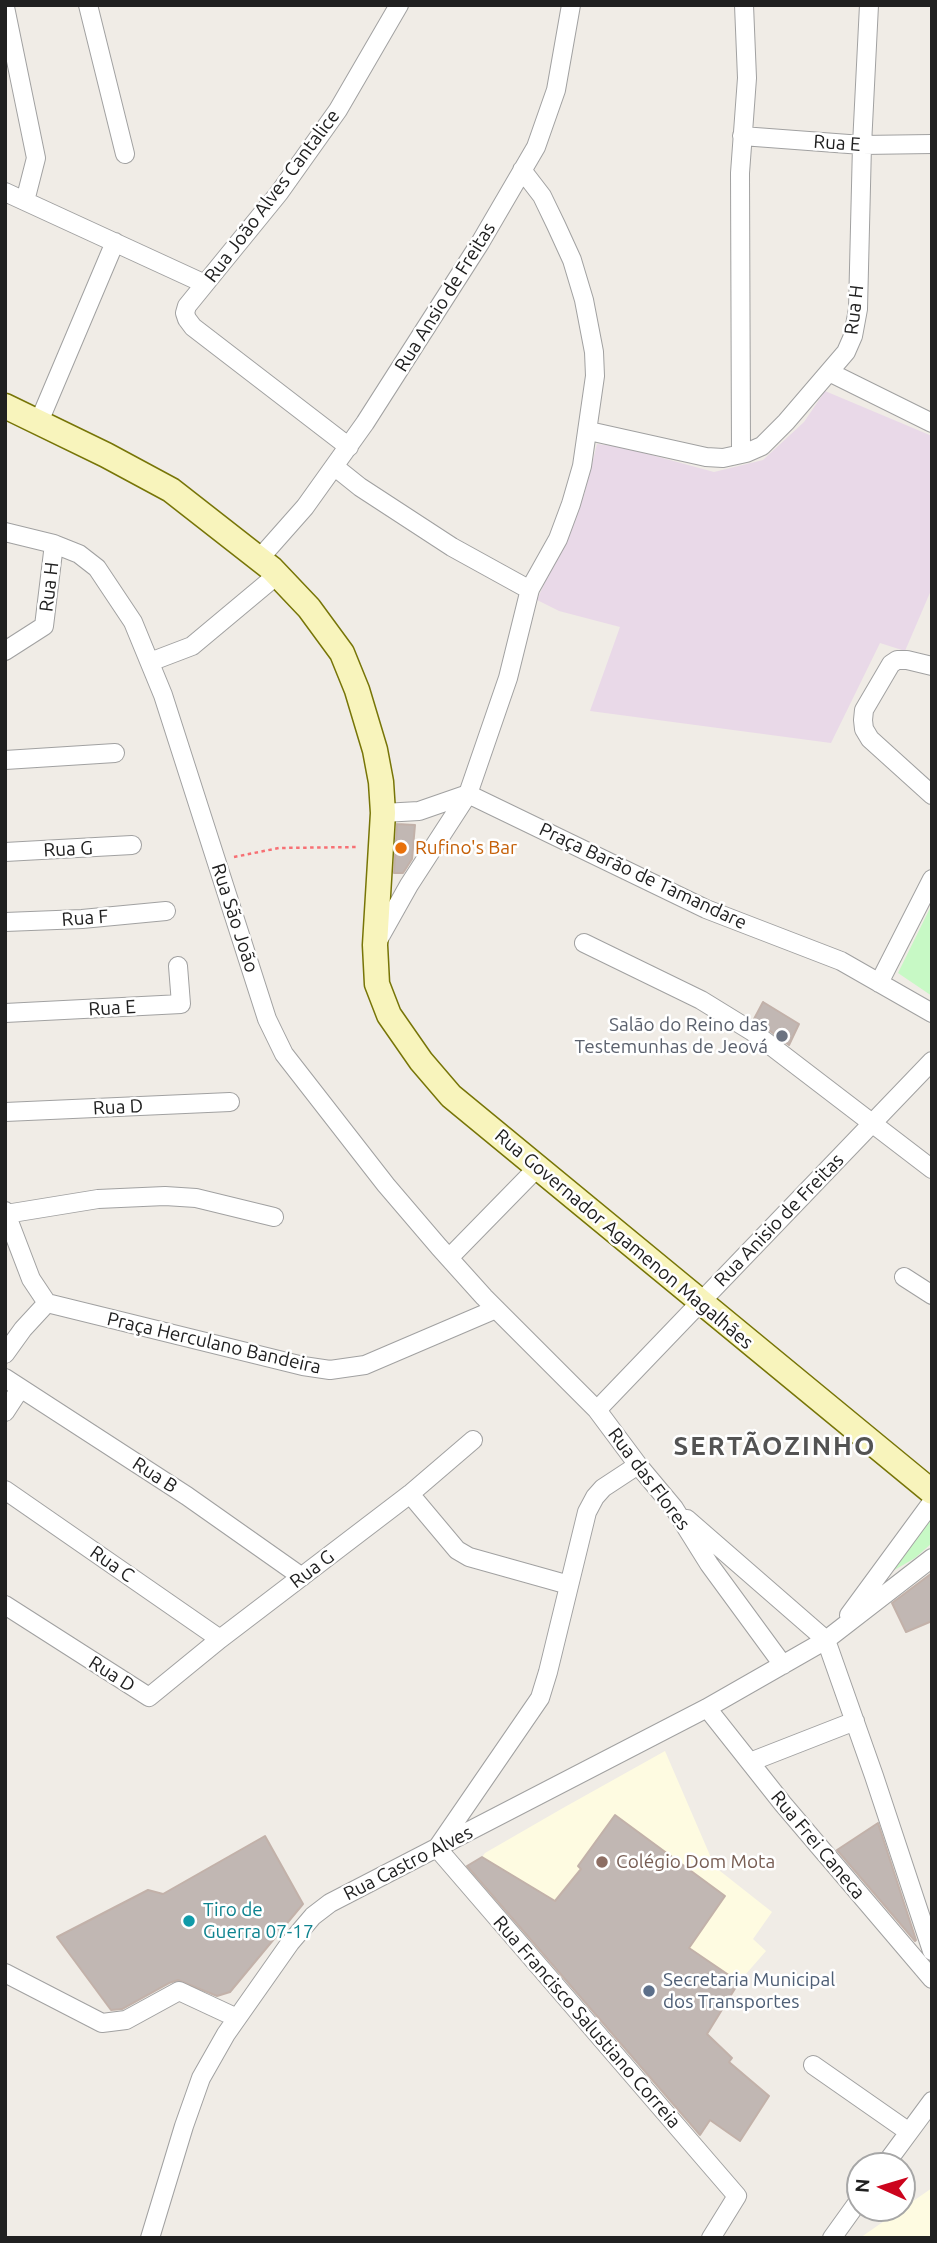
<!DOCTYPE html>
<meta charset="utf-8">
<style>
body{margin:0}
#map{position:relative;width:937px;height:2243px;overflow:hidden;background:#f0ece6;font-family:Ubuntu,sans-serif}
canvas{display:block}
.frame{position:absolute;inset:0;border:7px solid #202020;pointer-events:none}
.north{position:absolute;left:846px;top:2152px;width:70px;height:70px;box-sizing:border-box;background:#fff;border:2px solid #a6a6a6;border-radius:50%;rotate:274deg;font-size:19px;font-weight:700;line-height:28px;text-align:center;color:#202020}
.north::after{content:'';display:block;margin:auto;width:24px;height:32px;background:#cc041d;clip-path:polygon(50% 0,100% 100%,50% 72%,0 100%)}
</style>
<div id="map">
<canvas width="937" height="2243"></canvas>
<div class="frame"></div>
<div class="north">N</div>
</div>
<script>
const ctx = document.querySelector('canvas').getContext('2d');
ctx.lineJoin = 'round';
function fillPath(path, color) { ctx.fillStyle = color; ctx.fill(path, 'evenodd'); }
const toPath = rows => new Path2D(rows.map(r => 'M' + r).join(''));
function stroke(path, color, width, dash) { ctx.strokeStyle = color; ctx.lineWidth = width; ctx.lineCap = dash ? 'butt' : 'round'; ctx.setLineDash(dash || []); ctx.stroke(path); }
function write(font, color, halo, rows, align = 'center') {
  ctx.font = font + ' Ubuntu,sans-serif'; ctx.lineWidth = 5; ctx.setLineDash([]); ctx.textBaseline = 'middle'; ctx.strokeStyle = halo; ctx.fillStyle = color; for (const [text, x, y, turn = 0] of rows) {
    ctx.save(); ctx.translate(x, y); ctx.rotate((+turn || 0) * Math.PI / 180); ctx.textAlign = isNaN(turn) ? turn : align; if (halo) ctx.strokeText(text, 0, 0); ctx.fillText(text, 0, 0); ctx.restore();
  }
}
fillPath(toPath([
 [825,391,932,436,932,588,905,651,880,643,831,743,590,711,620,627,559,611,537,600,584,495,597,444,622,447,714,472,763,460,804,422]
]), '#e9d9e8');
fillPath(toPath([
 [665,1751,715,1867,772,1912,753,1939,766,1951,739,1982,689,1948,555,1901,482,1857,485,1853,563,1808],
 [932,2188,932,2238,860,2238,867,2233]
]), '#fefbe1');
fillPath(toPath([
 [932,904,932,996,898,973],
 [932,1519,932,1543,915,1558,891,1572,927,1521]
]), '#c7f9c5');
const building = toPath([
 [397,824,415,825,412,859,403,873,394,873,397,824],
 [763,1002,799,1024,789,1045,754,1019,763,1002],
 [932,1573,932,1621,906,1632,892,1603,932,1573],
 [615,1815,725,1896,689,1948,739,1982,707,2034,732,2058,729,2062,769,2096,740,2141,710,2120,700,2135,467,1866,482,1857,555,1901,581,1869,578,1866,615,1815],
 [878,1823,916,1940,915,1941,837,1850,878,1823],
 [265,1836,303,1904,230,1992,217,1996,178,1980,169,1983,122,2009,111,2010,57,1937,148,1890,163,1894,265,1836]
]);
fillPath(building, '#c1b7b3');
stroke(building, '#c2b1a9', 2);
const street = toPath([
 [88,5,125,154],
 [5,7,36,158,25,201],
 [742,136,862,145,932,144],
 [5,192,205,284],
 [829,372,932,423],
 [38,424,115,242],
 [589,431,706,457,723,458,746,453,762,446,786,422,846,352,853,336,858,309,862,145,869,5],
 [349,447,193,327,187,319,185,313,187,306,279,193,338,110,399,5],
 [741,454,740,173,747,78,744,5],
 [335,467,360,487,452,547,530,590],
 [5,532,54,544,79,554,97,568,133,622,163,695,267,1019,284,1054,386,1185,439,1247,484,1297,597,1410,638,1465,674,1508,709,1564,783,1665],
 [259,559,305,507,365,423,480,243,536,147,556,90,571,5],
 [5,651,44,626,54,544],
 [150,662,192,646,277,575],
 [932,666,907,660,897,660,891,664,864,710,863,720,864,729,870,739,932,795],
 [5,760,115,753],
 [383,813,419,811,468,794,706,909,841,961,932,1013],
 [5,852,132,845],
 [5,922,82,919,166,911],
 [377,942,409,885,468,794,508,678,530,589,558,539,571,504,582,466,595,376,594,352,584,300,572,260,556,225,542,196,522,170],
 [584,943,701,1000,753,1032,932,1169],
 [879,983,932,879],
 [5,1013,181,1004,178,966],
 [5,1112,230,1102],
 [5,1211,31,1279,47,1303],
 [6,1214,98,1199,165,1196,196,1198,274,1217],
 [449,1258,538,1167],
 [904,1277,932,1295],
 [47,1303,303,1366,330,1370,365,1365,496,1309],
 [5,1354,23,1329,47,1303],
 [5,1378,187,1496,302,1577],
 [597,1410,932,1061],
 [5,1412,20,1389],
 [638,1465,603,1488,595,1497,587,1512,548,1672,540,1698,437,1848,737,2196,711,2238],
 [5,1490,220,1639],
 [410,1494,457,1550,469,1557,569,1585],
 [687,1519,826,1640,874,1776,932,1951],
 [5,1605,149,1697,220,1639,410,1494,473,1440],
 [849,1615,932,1502],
 [707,1708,783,1804,932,1979],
 [750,1762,855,1721],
 [5,1973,102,2023,126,2020,179,1991,237,2018],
 [813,2065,909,2132],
 [884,2166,932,2101],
 [150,2238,184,2126,201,2078,226,2034,290,1943,313,1916,330,1903,707,1708,826,1640,932,1558],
 [832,2238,860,2199]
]);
const secondary = toPath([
 [5,406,106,455,171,490,272,569,309,608,342,653,357,690,375,750,381,782,383,813,375,945,377,984,389,1015,421,1061,451,1096,932,1492]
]);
stroke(street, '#a1a1a1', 20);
stroke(secondary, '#777507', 27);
stroke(toPath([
 [234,857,279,848,359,847]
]), '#f77074', 2.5, [3.5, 3.5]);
stroke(street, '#fff', 18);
stroke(secondary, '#f8f4bc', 24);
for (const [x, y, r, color] of [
 [401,848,7,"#e8710a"],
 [782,1036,7,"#6b7280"],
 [602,1862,7,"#8d6e63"],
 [189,1921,7,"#0f9aa8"],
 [649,1991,7,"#5c6f8a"]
]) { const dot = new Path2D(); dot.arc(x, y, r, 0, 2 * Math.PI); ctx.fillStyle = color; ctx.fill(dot); stroke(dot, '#fff', 2.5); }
write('19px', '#202020', '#fff', [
 ["Rua E",837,143,4],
 ["Rua João Alves Cantalice",272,196,-53],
 ["Rua Ansio de Freitas",445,297,-58],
 ["Rua H",854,310,-83],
 ["Rua H",49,587,-83],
 ["Rua G",68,849,-3],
 ["Praça Barão de Tamandare",643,876,25],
 ["Rua F",85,918,-4],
 ["Rua São João",235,918,72],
 ["Rua E",112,1008,-3],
 ["Rua D",118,1107,-3],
 ["Rua Anisio de Freitas",779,1220,-46],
 ["Rua Governador Agamenon Magalhães",624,1239,40],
 ["Praça Herculano Bandeira",214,1343,13],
 ["Rua B",155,1475,33],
 ["Rua das Flores",649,1479,53],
 ["Rua C",112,1564,35],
 ["Rua G",312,1569,-37],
 ["Rua D",112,1674,32],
 ["Rua Frei Caneca",818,1845,50],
 ["Rua Castro Alves",408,1863,-27],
 ["Rua Francisco Salustiano Correia",587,2022,49]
]);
write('19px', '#c56008', '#fff', [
 ["Rufino's Bar",415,848]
], 'left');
write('19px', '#5b616d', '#fff', [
 ["Salão do Reino das",768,1025],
 ["Testemunhas de Jeová",768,1047]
], 'right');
write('19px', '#785e54', '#fff', [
 ["Colégio Dom Mota",616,1862]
], 'left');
write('19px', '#0d838f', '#fff', [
 ["Tiro de",203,1910],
 ["Guerra 07-17",203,1932]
], 'left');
write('19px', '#4e5e75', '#fff', [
 ["Secretaria Municipal",663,1980],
 ["dos Transportes",663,2002]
], 'left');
ctx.letterSpacing = '2px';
write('bold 26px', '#535353', '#fff', [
 ["SERTÃOZINHO",775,1446]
]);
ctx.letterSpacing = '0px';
</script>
